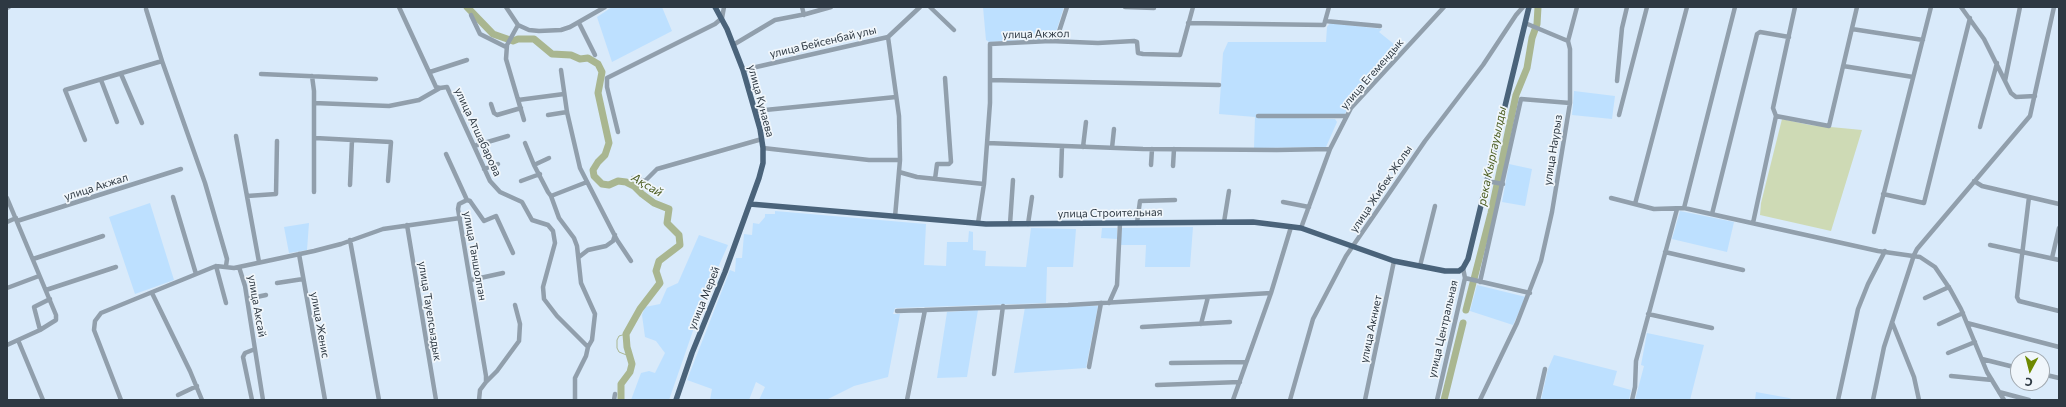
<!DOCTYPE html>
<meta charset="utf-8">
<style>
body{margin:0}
#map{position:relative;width:2066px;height:407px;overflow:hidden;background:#d9eafa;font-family:Commissioner,sans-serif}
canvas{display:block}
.frame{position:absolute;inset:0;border:8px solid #2e3943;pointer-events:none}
.north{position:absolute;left:2010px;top:351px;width:40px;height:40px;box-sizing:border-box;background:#f0f6fb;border:1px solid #a2aab1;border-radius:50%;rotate:187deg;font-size:11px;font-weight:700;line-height:16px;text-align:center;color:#2e3943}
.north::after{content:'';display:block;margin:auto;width:14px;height:18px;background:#6d8900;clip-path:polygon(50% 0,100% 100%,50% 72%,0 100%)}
</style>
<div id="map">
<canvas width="2066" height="407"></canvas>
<div class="frame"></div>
<div class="north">С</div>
</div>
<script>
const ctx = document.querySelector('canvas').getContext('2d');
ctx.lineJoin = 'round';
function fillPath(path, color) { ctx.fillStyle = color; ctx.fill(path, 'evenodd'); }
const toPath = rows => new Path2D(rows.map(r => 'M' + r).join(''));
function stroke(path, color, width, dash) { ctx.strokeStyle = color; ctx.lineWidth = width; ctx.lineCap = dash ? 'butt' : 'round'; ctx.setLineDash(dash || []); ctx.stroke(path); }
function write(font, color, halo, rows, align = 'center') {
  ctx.font = font + ' Commissioner,sans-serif'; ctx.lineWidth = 3.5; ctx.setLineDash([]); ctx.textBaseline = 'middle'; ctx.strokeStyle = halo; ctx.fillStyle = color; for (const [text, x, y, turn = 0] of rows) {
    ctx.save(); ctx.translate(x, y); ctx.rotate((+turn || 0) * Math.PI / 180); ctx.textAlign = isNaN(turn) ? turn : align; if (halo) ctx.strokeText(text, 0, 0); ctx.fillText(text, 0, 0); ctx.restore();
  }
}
fillPath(toPath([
 [612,7,662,7,672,31,612,62,597,17],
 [983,7,1064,7,1054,38,989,42,986,40],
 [1330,23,1382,29,1379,32,1400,49,1353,101,1344,115,1256,114,1256,117,1335,119,1337,122,1326,147,1254,148,1255,117,1219,114,1223,53,1228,42,1326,42,1327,27],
 [1574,91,1615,96,1612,119,1572,115],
 [1509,164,1532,169,1525,206,1502,202],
 [150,203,174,280,135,294,109,217],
 [775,211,926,224,924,265,946,266,947,242,968,242,969,231,973,232,973,250,986,251,985,266,1026,267,1031,228,1076,229,1073,267,1047,267,1046,303,895,308,893,314,900,314,888,377,854,386,826,400,759,400,765,387,756,382,749,400,710,400,712,389,687,380,730,270,735,272,736,258,742,258,744,234,752,235,753,223,759,224,765,217,765,214,775,214],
 [1680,211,1734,222,1727,252,1672,239],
 [309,223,307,250,289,253,284,227],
 [1193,227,1190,267,1145,267,1146,245,1120,245,1122,228],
 [1102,228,1117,228,1117,239,1101,238],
 [699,235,728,245,704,299,669,400,631,400,641,373,649,371,655,373,665,353,656,341,645,337,642,315,645,307,660,304,667,288,678,283],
 [1477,285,1526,297,1513,325,1470,311],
 [1098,306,1086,368,1014,373,1025,307],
 [978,310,967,377,937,378,947,312],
 [1647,333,1704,345,1690,400,1635,400,1644,366,1641,365],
 [1554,355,1617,371,1613,385,1631,390,1629,400,1541,400,1548,369],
 [1756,392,1789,398,1794,400,1755,400]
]), '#bde0ff');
fillPath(toPath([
 [1782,119,1810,125,1862,130,1831,231,1760,215,1761,203]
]), '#cedab5');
stroke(toPath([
 [626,334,619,336,617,340,617,348,619,352,629,356]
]), '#a9b690', 1);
stroke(toPath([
 [467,7,493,34,513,41,518,39,534,39,552,54,571,55,580,59,588,58,598,64,602,72,598,93,609,143,605,155,598,162,593,170,594,176,602,184,609,185,618,181,626,182,634,186,642,194,654,203,669,209,667,223,679,235,680,245,659,261,656,271,660,283,640,309,626,334,627,347,632,364,630,372,621,384,621,400],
 [1466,310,1491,213,1516,95,1527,68,1532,38,1537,24,1538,7],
 [1444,400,1463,323]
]), '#a9b690', 7);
stroke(toPath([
 [399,7,436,87,440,88],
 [506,7,518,25,529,30,539,31,561,30,570,27,605,7],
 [802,7,804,15],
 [930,7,954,30],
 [1125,7,1154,8],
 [1961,7,1984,39,2011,93,2016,97,2035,96],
 [7,8,9,7],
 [146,9,162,61,205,183,227,259,226,266],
 [471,15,480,34,506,47],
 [1325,21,1380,26],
 [579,23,595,55],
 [1188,23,1324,25,1329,7],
 [1525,23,1568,41],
 [518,25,507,45,506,59,524,120],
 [1852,29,1923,40],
 [888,37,899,116,900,160,895,217],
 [1056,41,1067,7],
 [733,45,775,20,806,14,831,7],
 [1843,66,1913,77],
 [561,70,567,112,580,168,617,240,631,261],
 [743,70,888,37,920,7],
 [430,72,467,60],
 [121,74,142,123],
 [261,74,376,79],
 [312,76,314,91,314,192],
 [101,80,117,122],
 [990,80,1219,85],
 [1617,81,1622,28,1627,7],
 [2005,81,2020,7],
 [518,100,564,94],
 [314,103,389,106,419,100,440,88,447,87,490,181,500,192,522,202,532,220,548,225,553,231,555,243,543,287,544,299,557,316,588,347,586,356,575,378,575,400],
 [491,104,494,113,497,115,521,108],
 [755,111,896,97],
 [548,115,567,112],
 [1619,115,1647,7],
 [1258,116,1346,116],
 [1776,116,1829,126,1857,7],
 [1980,127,1997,63],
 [618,132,607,87,607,78,715,24,722,18,724,7],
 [236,136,259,262],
 [315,138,391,142,388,181],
 [85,140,65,90,162,61],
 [525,143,534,165,548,192,551,196,559,218,574,238,577,246,581,283,595,314,592,340,588,347],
 [987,143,1143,149,1277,150,1330,149],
 [474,146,508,136],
 [1083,147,1086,122],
 [763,148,869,160,900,160],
 [1112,148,1114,129],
 [446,154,467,200],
 [534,165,549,158],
 [1151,165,1152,149],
 [1173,166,1174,149],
 [484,169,498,164],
 [899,172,917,177,984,184],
 [1061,176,1062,146],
 [633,178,645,181,657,169,762,139],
 [935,179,937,164,949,164,951,162,945,78],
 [521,181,540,174],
 [1487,181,1503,184],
 [1974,181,1982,186,2059,204],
 [350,185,352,140],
 [1883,194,1924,203,1970,18],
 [247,196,276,194,277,141],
 [551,196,587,182],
 [173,197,196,274],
 [2029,197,2017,297,2019,301,2059,311],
 [7,198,56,315,56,320,40,330,7,345],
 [1611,198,1654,209,1684,208,1878,251,1920,257,1935,267,1950,289,1961,309,1987,372,2004,400],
 [1283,202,1309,207],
 [1635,204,1687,7],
 [1684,208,1735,7],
 [1712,214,1757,34,1760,32,1789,37],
 [17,221,181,169],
 [7,222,16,218],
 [1224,222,1229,191],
 [978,223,984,184,990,103,990,44,1050,41,1098,43,1134,41,1137,42,1138,53,1143,54,1180,55,1193,7],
 [1137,223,1140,201,1175,200],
 [1753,223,1776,116,1773,108,1795,7],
 [1010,224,1013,180],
 [1028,224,1032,197],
 [407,225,436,400],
 [1301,228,1330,149,1351,108,1444,7],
 [1874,232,1931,7],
 [350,240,379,400],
 [1990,245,2059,260],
 [1665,252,1743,270],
 [299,254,325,400],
 [579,257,588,250,606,246,613,241,615,235],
 [2052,258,2059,228],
 [33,259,103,236],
 [216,266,226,303],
 [1420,266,1435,206],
 [239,267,245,286,263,400],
 [1465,278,1530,293],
 [471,280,503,273],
 [1480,282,1521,99,1570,103],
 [277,283,303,279],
 [7,288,39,276],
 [46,290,116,267],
 [152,293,190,371,202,400],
 [1925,298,1949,287],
 [247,299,266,295],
 [1109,303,1117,285,1120,223],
 [897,311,1068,305,1271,293],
 [1648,314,1712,328],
 [1892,322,1914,377,1919,400],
 [1967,323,2059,347],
 [1201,324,1208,297],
 [1939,324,1963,313],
 [1142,327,1230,322],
 [40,330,34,307,50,299],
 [18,340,43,400],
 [1948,353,1975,342],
 [1982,359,2018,368],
 [1171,363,1246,362],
 [1089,367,1101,303],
 [994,374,1003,306],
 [2042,374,2059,378],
 [1951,376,1992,380],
 [486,382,497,371,519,341,520,324,515,305],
 [1157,385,1240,382],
 [1999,392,2029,400],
 [178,395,197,386],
 [121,400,94,330,95,321,101,313,216,266,234,268,314,251,341,244,383,229,460,218],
 [252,400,243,357,245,353,255,349],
 [479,400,480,390,486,382,486,376,458,209,459,204,467,200,470,201,484,221,496,216,513,253],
 [614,400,615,394],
 [907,400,925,310],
 [1233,400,1271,293,1291,227],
 [1290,400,1313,319,1346,256,1425,141,1483,65,1516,15,1523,7],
 [1365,400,1394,261],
 [1437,400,1465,278,1463,268],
 [1480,400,1517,323,1541,261,1552,212,1570,103,1570,49,1568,41,1577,7],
 [1538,400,1545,369],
 [1632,400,1635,387,1636,361,1677,209],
 [1838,400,1858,309,1868,284,1885,251],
 [1873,400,1884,347,1914,255,1917,249,2030,116,2054,7]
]), '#919fac', 4.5);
stroke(toPath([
 [750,204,986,224,1253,222,1301,228,1394,261,1445,271,1459,271,1463,268,1468,259,1529,7],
 [676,400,692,353,725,272,759,178,763,163,763,148,760,129,743,70,727,29,715,7]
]), '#4a637a', 5.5);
write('11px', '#2e3943', '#f0f6fb', [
 ["улица Акжол",1036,34,-1],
 ["улица Бейсенбай улы",823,42,-13],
 ["улица Егемендык",1372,74,-49],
 ["улица Кунаева",761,101,75],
 ["улица Атшабарова",478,132,65],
 ["улица Наурыз",1553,150,-81],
 ["улица Акжал",96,187,-18],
 ["улица Жибек Жолы",1381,189,-56],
 ["улица Строительная",1110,213,-1],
 ["улица Таншолпан",475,256,80],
 ["улица Мерей",704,298,-68],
 ["улица Аксай",257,306,80],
 ["улица Тауелсыздык",430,311,81],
 ["улица Женис",320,325,80],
 ["улица Акниет",1371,329,-78],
 ["улица Центральная",1443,329,-77]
]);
write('italic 12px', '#4e5f24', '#f0f6fb', [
 ["река Кыргауылды",1492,156,-78],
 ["Ақсай",647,185,31]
]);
</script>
